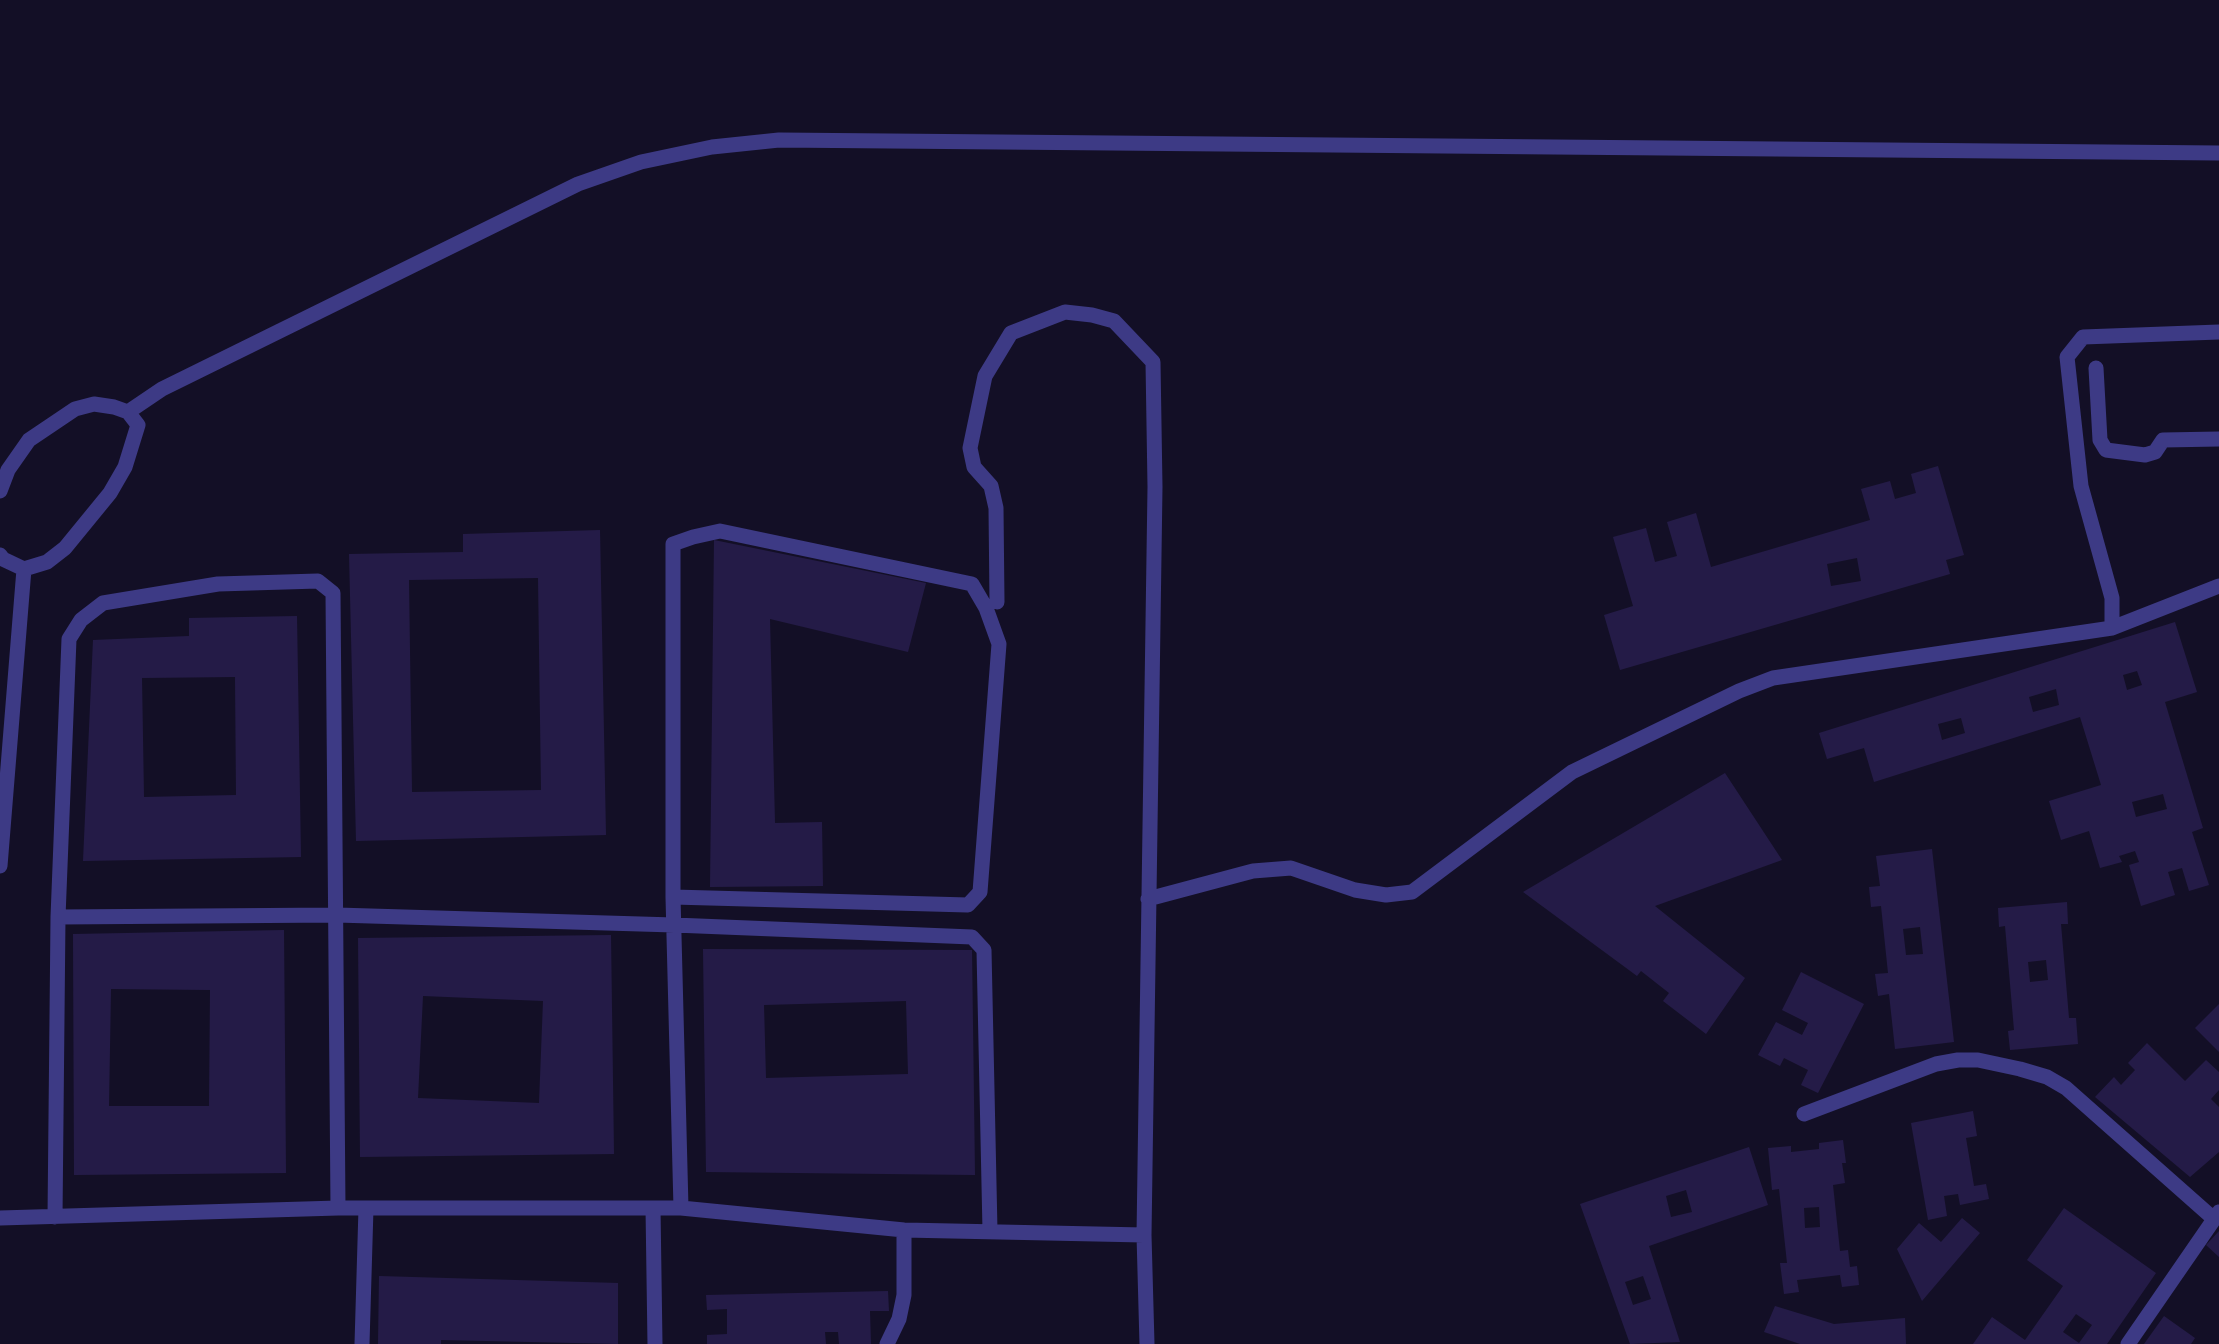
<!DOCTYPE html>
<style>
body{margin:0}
canvas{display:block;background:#130f26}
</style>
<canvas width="2219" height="1344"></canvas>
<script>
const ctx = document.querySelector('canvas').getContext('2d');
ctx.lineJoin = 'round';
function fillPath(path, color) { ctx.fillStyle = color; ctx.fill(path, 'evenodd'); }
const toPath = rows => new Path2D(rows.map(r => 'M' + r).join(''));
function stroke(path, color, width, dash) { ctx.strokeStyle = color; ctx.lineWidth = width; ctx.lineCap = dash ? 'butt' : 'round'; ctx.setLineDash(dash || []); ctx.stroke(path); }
fillPath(toPath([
 [1938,466,1964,555,1946,560,1950,574,1620,670,1604,615,1633,606,1613,537,1646,528,1655,562,1677,556,1667,522,1696,513,1711,567,1870,520,1861,489,1890,481,1895,499,1916,493,1911,474],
 [1857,558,1861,581,1831,586,1827,564],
 [600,530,606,835,356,841,349,554,463,552,463,534],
 [538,578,541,790,412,792,409,580],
 [714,540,926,583,908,652,770,619,775,823,822,822,823,886,710,887],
 [297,616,301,857,83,861,93,640,189,636,189,618],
 [235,677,236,795,144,797,142,678],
 [2175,622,2197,692,2165,702,2203,828,2192,832,2209,885,2189,891,2182,868,2168,872,2175,895,2141,906,2129,865,2139,862,2135,851,2119,856,2122,862,2100,868,2089,831,2061,840,2049,801,2101,785,2080,717,1874,782,1864,748,1827,759,1819,733],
 [2137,671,2142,685,2127,690,2123,675],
 [2056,689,2059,705,2033,712,2029,697],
 [1961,718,1965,733,1942,740,1938,724],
 [2163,794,2167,809,2136,817,2132,802],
 [1725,773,1782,860,1655,906,1745,978,1706,1034,1663,1001,1669,993,1641,971,1637,976,1523,892],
 [1932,849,1954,1042,1895,1049,1889,994,1878,996,1875,974,1888,973,1881,906,1871,907,1869,887,1880,886,1876,856],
 [1920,927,1923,954,1906,955,1903,929],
 [2067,902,2068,924,2061,924,2069,1018,2076,1018,2078,1044,2010,1050,2008,1031,2014,1030,2005,926,1999,927,1998,908],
 [2046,960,2048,980,2030,982,2028,962],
 [284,930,286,1173,74,1175,73,934],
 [111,989,210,990,209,1106,109,1106],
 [611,935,614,1154,360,1157,358,938],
 [423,996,543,1001,539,1103,418,1098],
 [703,949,972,950,975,1175,706,1172],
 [906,1001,908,1074,766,1078,764,1005],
 [1801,972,1864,1004,1818,1093,1801,1085,1808,1070,1784,1058,1780,1066,1758,1055,1776,1022,1802,1035,1808,1023,1782,1010],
 [2219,1004,2219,1052,2195,1028],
 [2147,1043,2185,1081,2206,1060,2219,1072,2219,1090,2211,1099,2219,1107,2219,1152,2190,1177,2095,1097,2114,1077,2121,1085,2135,1070,2128,1063],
 [1973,1111,1977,1136,1966,1138,1974,1186,1986,1184,1989,1199,1960,1205,1958,1194,1944,1196,1947,1216,1928,1220,1911,1123],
 [1843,1140,1846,1163,1842,1163,1845,1183,1833,1185,1840,1251,1848,1250,1850,1267,1857,1266,1859,1285,1842,1287,1840,1275,1797,1280,1799,1292,1784,1294,1780,1263,1787,1263,1779,1189,1772,1190,1768,1148,1791,1146,1791,1152,1819,1149,1819,1143],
 [1819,1207,1820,1227,1805,1228,1804,1208],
 [1749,1147,1768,1205,1649,1246,1680,1342,1630,1344,1580,1204],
 [1686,1190,1692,1212,1671,1217,1666,1196],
 [1643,1276,1651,1299,1633,1305,1625,1282],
 [2064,1208,2156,1273,2107,1344,1973,1344,1992,1317,2025,1340,2063,1286,2027,1260],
 [2076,1314,2092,1325,2079,1343,2063,1332],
 [1962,1218,1980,1233,1922,1301,1897,1249,1919,1223,1941,1242],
 [2219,1231,2219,1257,2206,1245],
 [379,1276,618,1283,618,1344,441,1340,441,1344,378,1344],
 [888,1291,889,1311,870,1311,871,1344,839,1344,838,1332,825,1332,826,1344,707,1344,707,1335,727,1334,727,1309,707,1310,706,1295],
 [1775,1306,1834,1324,1905,1318,1906,1344,1800,1344,1764,1332],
 [2164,1316,2195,1338,2191,1344,2144,1344]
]), '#241b47');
stroke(toPath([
 [2096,368,2100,440,2106,450,2145,455,2155,452,2163,440,2219,439],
 [128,412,162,389,578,184,641,162,712,147,779,140,2219,153],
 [0,491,8,470,29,440,75,409,94,404,114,407,128,412,138,425,125,467,110,493,65,548,47,562,24,569,3,559,0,555],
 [997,602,996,508,991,486,974,467,970,448,985,376,1011,333,1065,312,1092,315,1114,321,1153,362,1155,487,1144,1235,1147,1344],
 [2112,628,2219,586],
 [0,866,24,569],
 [673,897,968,905,980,892,999,644,986,608,972,584,720,531,693,537,673,544,673,897,681,1208],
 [1148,899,1253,871,1291,868,1355,890,1386,895,1412,892,1572,772,1739,691,1773,678,2112,628,2112,598,2081,486,2067,357,2083,337,2219,332],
 [58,917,69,639,81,620,103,603,218,584,318,581,333,593,338,1208],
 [1804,1114,1936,1064,1958,1060,1978,1060,2020,1069,2047,1077,2066,1088,2214,1219],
 [653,1208,655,1344],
 [55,1217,58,917,337,915,674,925,972,937,984,950,990,1231],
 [0,1218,338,1208,681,1208,904,1230,1144,1235],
 [362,1344,366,1208],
 [887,1344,899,1319,904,1295,904,1230],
 [2128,1344,2219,1212]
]), '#3d3a85', 15);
</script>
